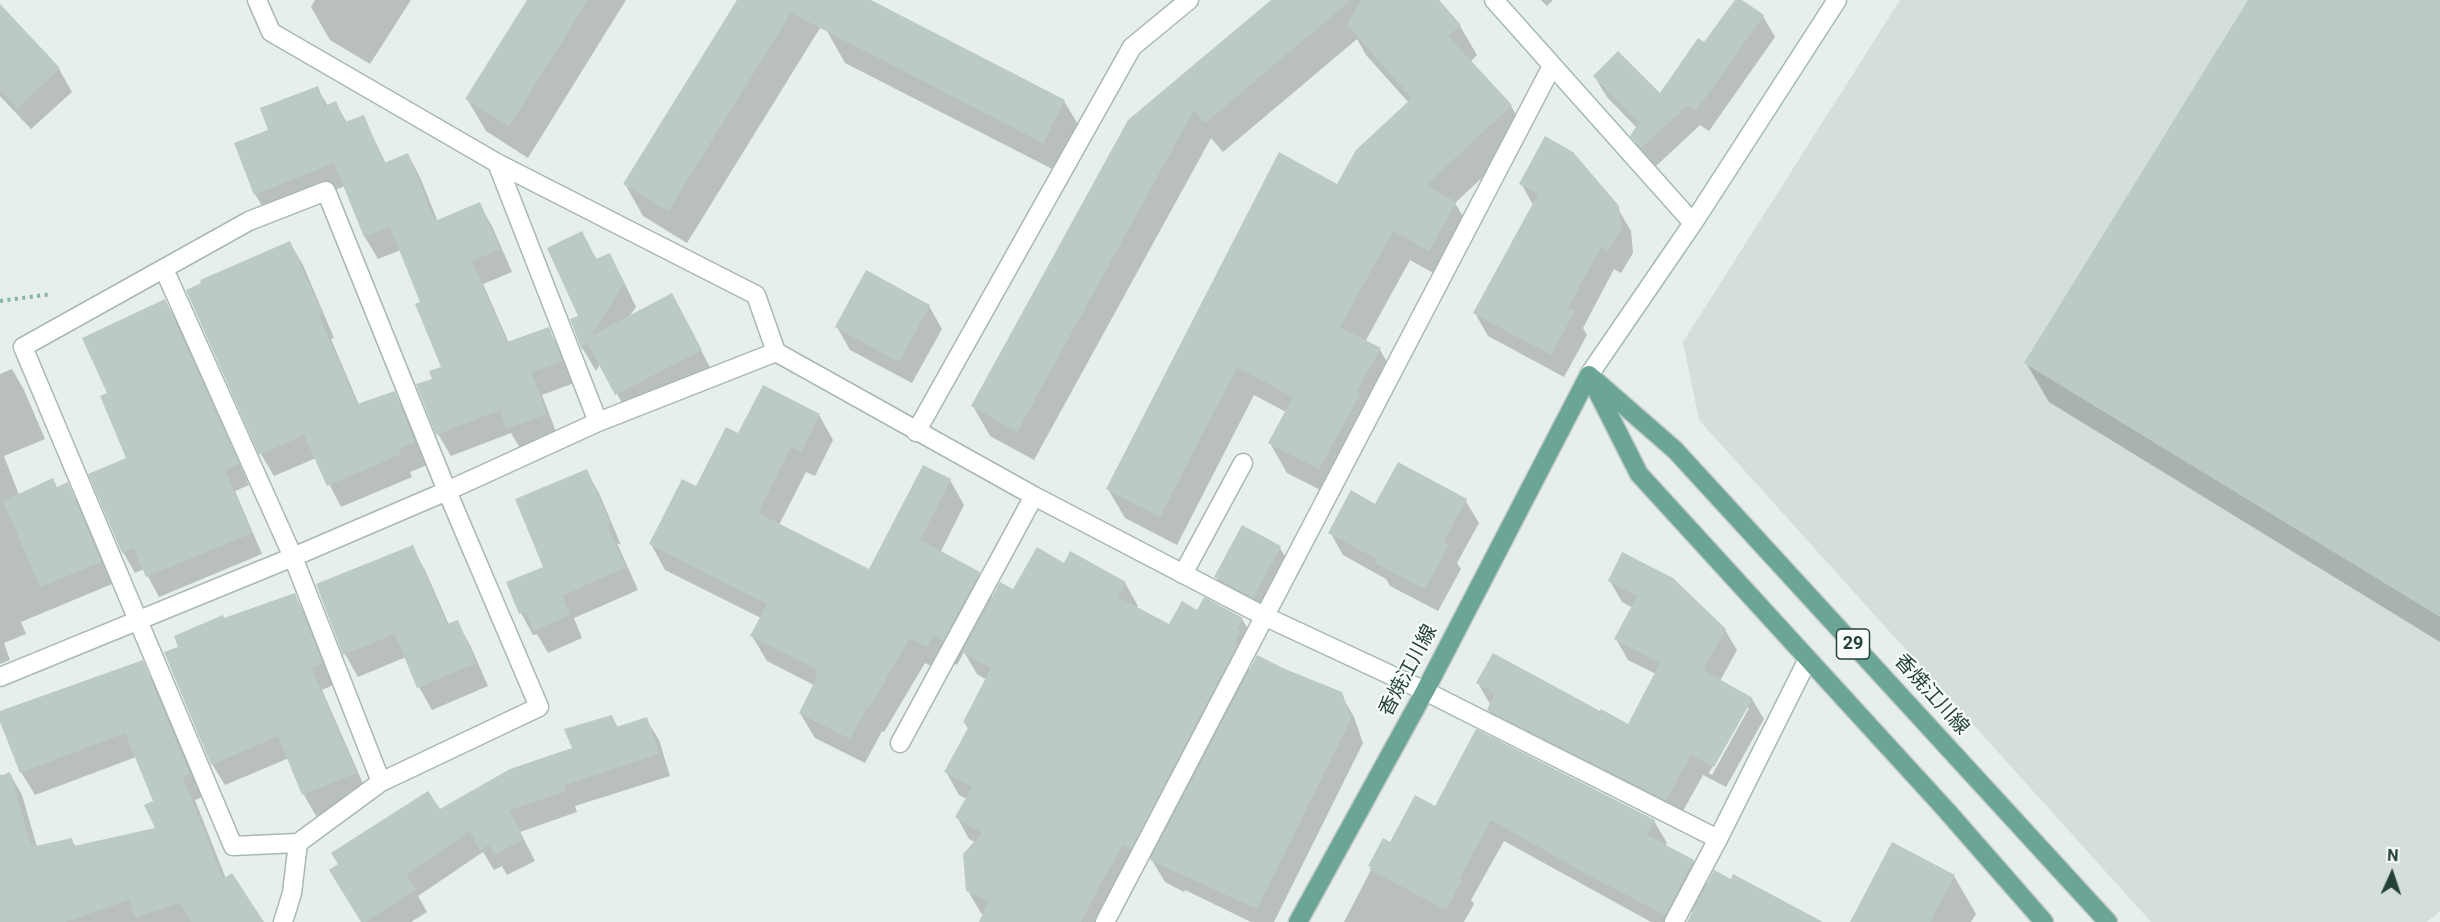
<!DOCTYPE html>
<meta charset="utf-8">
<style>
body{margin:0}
#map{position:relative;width:2440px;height:922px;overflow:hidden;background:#e6efeb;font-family:Roboto,sans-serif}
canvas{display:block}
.north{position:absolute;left:2362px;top:844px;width:60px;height:60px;-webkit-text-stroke:4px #f7fbf9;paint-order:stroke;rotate:3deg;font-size:16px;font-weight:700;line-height:24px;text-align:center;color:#24423a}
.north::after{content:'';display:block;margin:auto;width:21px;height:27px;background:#24423a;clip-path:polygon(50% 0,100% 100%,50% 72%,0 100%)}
</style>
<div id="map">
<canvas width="2440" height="922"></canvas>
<div class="north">N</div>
</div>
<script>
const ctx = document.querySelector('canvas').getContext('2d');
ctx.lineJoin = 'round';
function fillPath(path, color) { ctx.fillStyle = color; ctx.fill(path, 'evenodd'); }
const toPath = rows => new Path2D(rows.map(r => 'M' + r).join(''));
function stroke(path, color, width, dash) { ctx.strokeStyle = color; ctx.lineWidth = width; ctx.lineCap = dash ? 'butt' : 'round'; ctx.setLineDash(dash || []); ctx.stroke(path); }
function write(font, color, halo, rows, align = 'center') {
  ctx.font = font + ' Roboto,"Noto Sans JP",sans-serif'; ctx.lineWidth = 4.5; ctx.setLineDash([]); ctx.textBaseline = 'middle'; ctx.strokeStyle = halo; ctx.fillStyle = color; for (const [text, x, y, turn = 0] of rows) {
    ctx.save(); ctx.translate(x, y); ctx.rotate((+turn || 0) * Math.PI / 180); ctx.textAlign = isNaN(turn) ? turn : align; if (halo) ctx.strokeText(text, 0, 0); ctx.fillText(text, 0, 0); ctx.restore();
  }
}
fillPath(toPath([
 [1900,0,2440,0,2440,911,2427,922,2151,922,1699,420,1683,342]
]), '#d4dfda');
fillPath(toPath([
 [315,0,411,0,370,64,330,40,311,7],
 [529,0,626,0,528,158,486,131,467,99],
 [739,0,804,0,820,28,687,243,643,216,625,184],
 [843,0,867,0,1064,101,1083,133,1062,174,845,63,827,31],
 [1274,0,1437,0,1460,26,1477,55,1470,62,1511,106,1528,135,1455,203,1472,232,1446,280,1410,260,1365,342,1380,350,1397,379,1374,420,1376,425,1336,498,1287,473,1270,443,1286,412,1254,395,1177,545,1125,518,1108,489,1338,186,1409,103,1366,55,1357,39,1223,152,1211,138,1034,460,990,436,973,406],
 [1541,0,1553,0,1547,6],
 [1737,0,1763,16,1775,37,1709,131,1700,125,1654,168,1644,157,1632,136,1637,128,1607,97,1594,76,1660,96,1705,44],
 [2250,0,2440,0,2440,642,2049,402,2026,363],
 [4,10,59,69,72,92,31,129,0,96,0,14],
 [317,88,328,106,336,103,347,123,363,116,386,164,408,155,420,177,438,222,479,204,492,226,512,272,483,284,509,343,548,329,561,351,574,383,542,395,558,437,521,450,511,433,451,456,438,434,434,380,443,367,422,302,401,250,378,259,365,237,345,186,268,216,255,194,270,131],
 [1521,183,1617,207,1631,231,1633,253,1621,273,1614,269,1583,328,1587,335,1564,377,1488,336,1475,313,1533,205],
 [582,233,597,260,609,255,622,278,636,307,629,317,684,318,713,373,630,417,600,364,596,371,583,349,572,320,580,317],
 [290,243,303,265,334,338,331,339,359,405,394,393,407,415,427,465,410,472,412,477,341,507,316,458,274,476,261,454],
 [165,301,177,322,249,485,235,491,262,554,159,597,144,569,135,573,123,552,128,459,109,393],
 [929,306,942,329,912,383,850,350,837,327],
 [12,369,24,390,45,439,4,456,19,495,57,488,67,484,80,506,112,584,21,622,26,634,4,643,10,660,0,664,0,374],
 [819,415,833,440,815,476,806,472,779,525,870,571,950,480,964,505,940,553,979,573,993,598,1013,591,1064,565,1125,583,1138,606,1136,608,1170,626,1197,612,1242,619,1255,641,1247,665,1250,671,1285,671,1340,693,1354,717,1363,743,1274,922,1251,922,1185,890,1184,892,1165,882,1150,857,1143,870,1137,867,1104,922,981,922,984,915,981,913,968,891,975,842,969,839,957,817,967,799,959,795,946,772,969,730,964,722,987,680,977,674,964,652,957,665,947,659,941,671,925,663,884,732,882,731,865,763,815,738,800,713,814,685,767,661,752,636,761,618,665,570,651,544,739,435],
 [586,470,599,493,621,545,617,543,638,590,574,618,582,638,548,653,537,634,533,635,521,613,545,567],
 [1465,500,1479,523,1457,563,1461,569,1438,611,1390,586,1386,579,1343,555,1330,532,1376,506],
 [412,547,425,570,449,625,457,622,470,645,488,686,432,710,419,687,406,657,358,677,345,654],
 [1280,548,1293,570,1267,620,1229,600,1216,577],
 [1610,581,1725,630,1737,650,1720,681,1752,699,1764,719,1726,787,1703,775,1678,820,1500,730,1488,710,1490,704,1478,683,1600,713,1629,726,1656,674,1628,660,1616,639,1633,608,1622,602],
 [1745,708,1749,708,1712,775,1709,773],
 [294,594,306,616,333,685,322,690,368,795,316,816,304,795,289,758,225,785,212,764,180,647],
 [142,662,155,685,202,797,195,800,226,879,262,922,0,922,0,778,9,772,22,795,37,847,71,839,76,847,157,829,155,802,136,757,35,795,21,772,0,713],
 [612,716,618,728,646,719,659,740,670,776,575,806,577,812,520,832,535,861,507,875,502,866,494,870,483,852,418,896,427,912,411,922,362,922,440,811,574,749],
 [1436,808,1654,821,1667,843,1665,846,1693,861,1708,886,1820,922,1697,922,1691,911,1685,922,1651,922,1504,841,1471,900,1474,904,1464,922,1344,922,1372,868,1370,866,1391,844],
 [1954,876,1976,914,1971,922,1852,922]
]), '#0003');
fillPath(toPath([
 [527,0,588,0,509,126,465,99],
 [737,0,871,0,1065,100,1043,143,791,13,668,211,623,184],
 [1271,0,1351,0,1205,123,1194,110,1017,432,971,406,1128,120],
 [1361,0,1439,0,1461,25,1448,36,1512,105,1426,185,1456,202,1429,251,1393,231,1340,327,1381,348,1356,392,1360,394,1319,469,1268,443,1293,397,1237,367,1160,517,1106,489,1279,152,1337,184,1356,150,1412,98,1347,25],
 [1735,0,1742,0,1764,15,1696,111,1688,105,1641,148,1630,136,1639,123,1593,76,1618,51,1660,93,1698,38,1704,42],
 [2248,0,2440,0,2440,617,2024,363],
 [0,4,60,68,18,108,0,89],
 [318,86,325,106,336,101,345,122,364,115,384,163,408,153,435,221,480,202,500,249,472,261,507,342,549,327,562,361,531,372,547,414,506,429,500,410,436,435,416,384,432,379,429,371,441,367,415,304,420,302,390,227,364,237,334,163,254,195,234,143,268,130,260,108],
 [1545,136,1573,152,1619,206,1621,229,1608,251,1601,247,1568,308,1575,311,1551,355,1473,313,1538,194,1519,184],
 [582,231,596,259,610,253,624,283,591,336,672,293,702,350,615,395,587,342,582,350,570,319,578,316,547,248],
 [290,241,323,315,319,316,357,404,395,391,415,443,399,449,401,454,327,486,304,435,259,455,186,290,201,283,200,280],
 [866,270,930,305,899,362,835,327],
 [165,299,239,464,225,470,252,533,146,577,133,548,122,553,88,474,126,458,100,396,107,393,82,338],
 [763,385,820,414,801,452,791,447,758,513,869,569,923,465,951,479,920,540,980,572,943,641,933,635,927,647,910,638,869,708,867,707,850,739,799,713,817,677,814,676,818,670,750,636,767,604,649,544,682,479,696,486,726,427,738,433],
 [1398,462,1467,499,1443,542,1449,545,1425,589,1375,563,1377,559,1328,533,1351,490,1375,504],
 [587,469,611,525,606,523,626,567,562,596,570,615,534,631,525,611,519,614,506,582,543,567,515,499],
 [53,478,57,487,68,482,101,562,40,587,3,501],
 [1242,525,1281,546,1253,598,1214,577],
 [413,545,447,624,458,620,476,663,417,688,395,634,343,655,316,584],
 [1037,547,1064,563,1070,551,1126,582,1118,597,1169,624,1182,601,1197,610,1204,597,1243,618,1237,629,1240,631,1234,643,1237,645,1131,849,1124,845,1102,881,1081,922,979,922,989,901,966,891,963,854,982,833,955,817,972,787,944,772,969,726,963,722,991,668,962,652,1000,582,1013,589],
 [1622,552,1673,578,1726,629,1703,670,1753,698,1714,767,1691,755,1666,800,1487,710,1495,693,1476,683,1493,653,1600,711,1601,709,1628,724,1660,663,1614,639,1637,596,1608,581],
 [295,593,323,663,311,668,357,773,302,795,278,736,211,765,164,652,178,647,174,636,223,615,224,618],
 [1257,655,1285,669,1342,692,1351,719,1257,909,1150,860],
 [143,660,190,774,183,777,223,879,232,873,264,922,191,922,180,903,135,918,129,900,65,922,0,922,0,775,11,774,31,847,72,838,74,846,155,828,144,805,153,801,125,733,20,773,0,722,0,711],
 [612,715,616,727,647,717,659,754,564,785,566,791,509,810,524,839,494,855,489,845,480,850,470,831,406,875,416,890,365,922,361,922,329,870,338,864,331,853,428,791,440,809,510,769,572,748,564,729],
 [1476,729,1655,820,1647,835,1694,860,1665,915,1592,877,1491,820,1459,879,1462,880,1446,910,1369,869,1371,867,1368,866,1383,838,1390,842,1415,795,1435,806],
 [1892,842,1955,875,1930,922,1850,922],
 [1714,870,1731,879,1733,874,1823,922,1687,922]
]), '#bbcac4');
const lane = toPath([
 [1183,574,1243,463]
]);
const street = toPath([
 [257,0,271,32,497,163,756,295,776,352,1034,496,1264,616,1425,691,1718,839,1674,922],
 [497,163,598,422],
 [326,191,447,491,539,707,381,782,298,843,233,846,23,347,249,221,326,191],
 [164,269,293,557,381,782],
 [916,432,1132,47,1189,0],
 [0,677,293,557,447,491,598,422,776,352],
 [900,743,1034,496],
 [1718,839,1808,659],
 [283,922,292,893,298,843],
 [1105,922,1552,66]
]);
const secondary = toPath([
 [1494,0,1693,223],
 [1589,375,1693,223,1837,0]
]);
const primary = toPath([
 [1589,375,1675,450,2108,922],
 [1593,383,1639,474,1947,811,2044,922],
 [1298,922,1425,691,1589,375]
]);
stroke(lane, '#a8b8b2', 21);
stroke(street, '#a8b8b2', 21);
stroke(secondary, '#a4bbb3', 21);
stroke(primary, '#c2cac8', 21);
stroke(toPath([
 [0,301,52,294]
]), '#86b3a5', 4, [3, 4.5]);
stroke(lane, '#fff', 18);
stroke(street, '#fff', 18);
stroke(secondary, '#fff', 18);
stroke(primary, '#6aa596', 18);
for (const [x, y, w] of [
 [1853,644,33]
]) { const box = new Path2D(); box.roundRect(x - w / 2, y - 15, w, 30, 4.5); ctx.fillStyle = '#f7fbf9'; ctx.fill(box); stroke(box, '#24423a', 1.5); }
write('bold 18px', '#24423a', null, [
 ["29",1853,644]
]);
write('20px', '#24423a', '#f7fbf9', [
 ["香焼江川線",1409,671,-62],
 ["香焼江川線",1931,695,48]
]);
</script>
